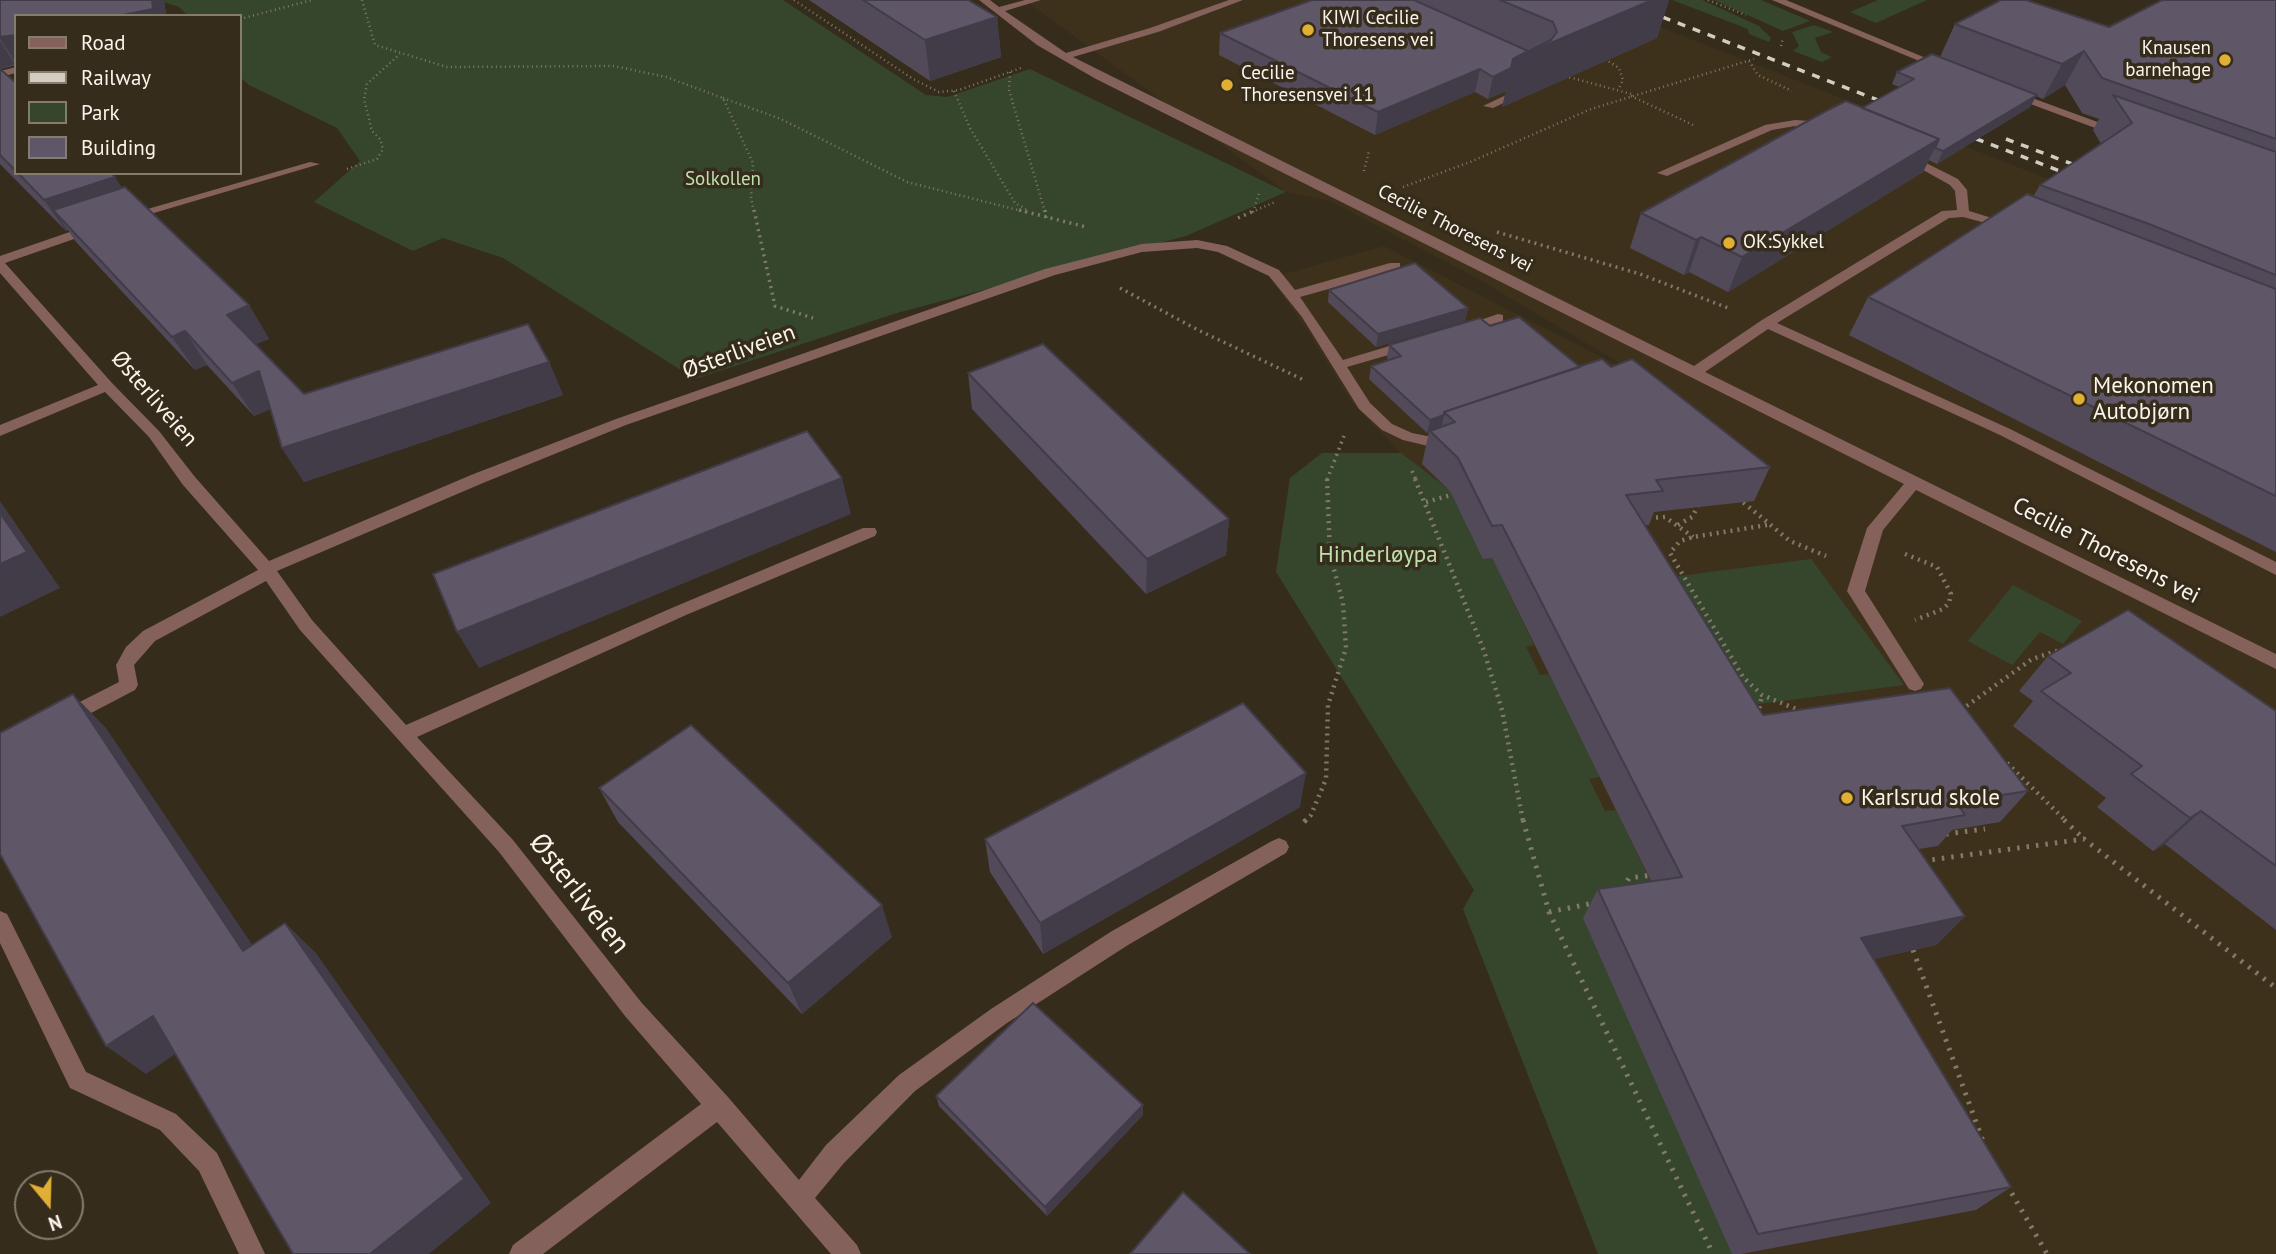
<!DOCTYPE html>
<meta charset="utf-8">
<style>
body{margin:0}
#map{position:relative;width:2276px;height:1254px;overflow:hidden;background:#352c1c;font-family:"PT Sans",sans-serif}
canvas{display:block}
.legend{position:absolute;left:14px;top:14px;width:228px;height:161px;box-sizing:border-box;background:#352c1c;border:2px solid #847c6e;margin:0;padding:9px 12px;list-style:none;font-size:21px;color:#faf4ea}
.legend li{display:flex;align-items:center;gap:14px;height:35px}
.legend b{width:35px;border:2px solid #847c6e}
.north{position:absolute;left:14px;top:1170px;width:70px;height:70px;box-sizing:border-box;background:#352c1c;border:2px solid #847c6e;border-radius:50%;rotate:161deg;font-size:19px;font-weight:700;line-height:28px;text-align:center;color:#faf4ea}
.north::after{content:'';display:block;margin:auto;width:24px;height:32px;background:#e1af34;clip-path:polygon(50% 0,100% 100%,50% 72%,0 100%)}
</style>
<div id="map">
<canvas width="2276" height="1254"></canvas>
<ul class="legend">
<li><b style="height:9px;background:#85615b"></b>Road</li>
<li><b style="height:9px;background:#d3ccc1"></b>Railway</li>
<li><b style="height:19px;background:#35462d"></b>Park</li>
<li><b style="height:19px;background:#5f5668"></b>Building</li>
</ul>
<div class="north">N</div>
</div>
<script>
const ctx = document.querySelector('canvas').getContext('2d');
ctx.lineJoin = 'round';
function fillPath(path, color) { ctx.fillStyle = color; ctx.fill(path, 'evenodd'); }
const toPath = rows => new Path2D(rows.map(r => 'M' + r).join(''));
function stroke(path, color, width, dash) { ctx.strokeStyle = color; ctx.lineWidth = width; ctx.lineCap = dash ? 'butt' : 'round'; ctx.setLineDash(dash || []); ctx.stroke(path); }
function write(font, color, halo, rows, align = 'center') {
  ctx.font = font + ' "PT Sans",sans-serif'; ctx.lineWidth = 7; ctx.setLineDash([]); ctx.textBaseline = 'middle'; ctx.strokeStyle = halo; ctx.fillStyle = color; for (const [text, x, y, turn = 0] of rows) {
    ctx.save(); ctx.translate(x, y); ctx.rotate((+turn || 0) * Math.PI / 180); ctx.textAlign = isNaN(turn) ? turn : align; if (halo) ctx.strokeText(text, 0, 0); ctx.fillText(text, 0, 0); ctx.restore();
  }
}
fillPath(toPath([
 [1025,0,1591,0,2276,268,2276,1254,1598,1254,1463,909,1474,890,1276,572,1290,478,1322,453,1401,453,1352,403,1306,328,1270,278,1384,246,1660,387,1475,277,1330,201,1286,192]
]), '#3e311b');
fillPath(toPath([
 [158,0,783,0,926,95,947,97,1030,69,1286,192,1186,236,897,313,695,379,503,258,443,238,413,251,314,202,360,161,337,128,249,85,240,77,240,16,188,16,179,7],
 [1672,0,1702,0,1759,26,1771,38,1769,42,1749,34,1748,29],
 [1714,0,1761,0,1810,21,1783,31],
 [1878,0,1927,0,1876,23,1850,12],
 [1814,25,1833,32,1815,38,1821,52,1832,57,1822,62,1793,51,1799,46,1792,32],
 [1322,453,1401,453,1451,491,1492,558,1534,645,1526,647,1540,675,1549,674,1600,777,1589,779,1605,811,1616,810,1663,907,1732,1254,1598,1254,1463,909,1474,890,1276,572,1290,478],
 [1811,559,1904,685,1737,707,1656,579],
 [2013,585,2082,621,2063,644,2040,632,2012,665,1968,641]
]), '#35462d');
stroke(toPath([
 [362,0,375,45,447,67,614,66,666,77,723,98,753,163,751,198,754,212],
 [794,0,913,79,939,92,959,90,1021,68],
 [1708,0,1746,15],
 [240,19,312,0],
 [1781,46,1783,38],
 [1605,59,1619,68,1623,80,1618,90],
 [1749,61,1758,75,1792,91],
 [1010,72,1009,90,1045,212],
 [1565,76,1631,94],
 [954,91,970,128,1015,203,1028,210],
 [1631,96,1693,125],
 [723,98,781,119,907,182,1026,212],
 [347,169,377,159,383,149,380,139,372,131,364,99,367,84,400,54],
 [1364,171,1369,151],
 [1403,187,1470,162,1591,109,1754,59],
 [1252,212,1275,202],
 [1253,212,1259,194]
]), '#81796b', 2.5, [1, 3.5]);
stroke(toPath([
 [754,210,775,306,813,318],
 [1019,210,1086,227],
 [1045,210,1046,218],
 [1238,218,1256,210],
 [1497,232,1640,274,1728,308],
 [1120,288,1198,330,1306,381],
 [1412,471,1416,480],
 [1327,480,1344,436]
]), '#81796b', 3.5, [2, 4.5]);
stroke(toPath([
 [1415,479,1484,651,1502,710,1523,821],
 [1738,498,1790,541,1826,556],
 [1426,502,1458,493],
 [1649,518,1665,517,1693,537],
 [1678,525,1692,517,1699,504],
 [1767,525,1693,537,1680,541,1670,553,1743,677,1762,695,1801,711],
 [1905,554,1937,567,1951,594,1949,603,1943,609,1915,620],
 [1961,710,2032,659,2060,650],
 [1758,715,1762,695],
 [2007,763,2066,821],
 [1305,821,1311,815,1326,779,1328,705,1346,648,1343,603,1330,555,1327,479]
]), '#81796b', 4.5, [2, 5]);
stroke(toPath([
 [1523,820,1549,912,1713,1254],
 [2064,820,2084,839],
 [1304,822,1306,820],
 [1946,834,1985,829],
 [1923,861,2084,839,2276,988],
 [1623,889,1629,878,1653,875],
 [1549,912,1594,903],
 [1913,950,1984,1144],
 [2007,1185,2047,1254]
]), '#81796b', 5, [2.5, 7]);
fillPath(toPath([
 [979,0,990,0,999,7,1025,0,1041,0,1005,11,1066,53,1150,28,1229,0,1243,0,1158,32,1073,57,1694,366,1762,320,1942,211,1957,210,1955,191,1950,185,1900,157,1910,155,1958,179,1967,190,1969,211,2018,226,2012,230,1963,217,1949,218,1777,323,2010,429,2276,562,2276,575,2000,435,1768,329,1705,372,2276,654,2276,669,1916,490,1883,530,1865,591,1924,684,1921,689,1915,691,1909,689,1847,591,1867,528,1904,484,1096,79,1037,45,979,0],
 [1772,0,1786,0,1950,68,1941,70,1772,0],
 [16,67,16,73,0,77,0,71,16,67],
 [1525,86,1530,89,1529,91,1493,108,1483,106,1525,86],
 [2013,91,2122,131,2124,133,2114,135,2009,96,2008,94,2013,91],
 [1795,120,1825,122,1831,125,1825,128,1795,126,1772,130,1667,176,1657,173,1765,125,1795,120],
 [310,162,320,164,130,220,120,217,310,162],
 [93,224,97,225,97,231,5,263,112,383,159,431,195,477,269,561,471,475,616,419,1045,269,1142,244,1197,240,1227,246,1279,270,1295,290,1390,263,1400,263,1400,269,1300,297,1343,360,1406,341,1416,341,1416,347,1347,367,1370,403,1392,424,1412,433,1427,436,1449,428,1457,433,1454,436,1428,446,1403,440,1382,430,1359,409,1302,317,1269,276,1218,252,1197,248,1142,252,1055,275,626,425,483,483,277,571,312,620,406,725,674,607,863,528,875,528,877,532,875,536,686,615,417,737,513,840,641,1002,728,1097,799,1180,826,1145,899,1075,991,1009,1112,931,1272,841,1279,838,1286,841,1289,847,1286,853,1128,945,1007,1023,915,1091,844,1163,815,1198,857,1245,861,1254,831,1254,717,1122,543,1254,509,1254,513,1245,701,1104,625,1016,499,852,300,630,266,581,155,641,134,665,138,685,135,690,72,723,58,723,56,718,58,713,119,682,116,665,126,647,143,631,258,570,183,485,149,437,105,392,0,436,0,425,98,385,0,273,0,256,93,224],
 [1498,314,1503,315,1503,321,1464,332,1457,328,1498,314],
 [0,911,7,914,86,1072,176,1114,217,1153,265,1254,239,1254,199,1171,160,1130,70,1088,0,943,0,911]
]), '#85615b');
stroke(toPath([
 [1618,0,1896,107],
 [1961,133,2078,178],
 [2006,139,2088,170]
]), '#d3ccc1', 3.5, [8, 8]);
fillPath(toPath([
 [0,0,164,0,166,16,16,16,16,65,1,69,16,83,16,173,111,173,122,188,249,305,269,339,255,344,304,394,549,362,563,395,304,482,282,448,270,409,254,416,207,365,195,370,76,242,68,230,66,231,0,164],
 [809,0,968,0,997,17,1001,57,930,81],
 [1312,0,1669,0,1657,38,1502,107,1506,91,1488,99,1475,92,1375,135,1219,55,1220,33],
 [2276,0,2276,552,1849,335,1868,297,2033,197,2040,185,2101,144,2093,130,2099,119,2082,113,2065,85,2043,99,2036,96,2030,107,1937,164,1929,160,1923,172,1728,292,1689,272,1684,275,1630,248,1641,213,1862,108,1899,87,1892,84,1897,72,1940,57,1955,24,2109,27],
 [1329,290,1468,308,1465,321,1376,347,1328,302],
 [1490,326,1580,367,1611,367,1770,467,1754,501,1654,512,1649,525,1645,525,1763,715,2028,791,2000,822,1952,830,1938,846,1919,849,1965,916,1936,945,1874,959,2011,1187,1976,1210,1741,1254,1732,1254,1583,918,1598,889,1651,881,1492,558,1483,559,1450,491,1422,464,1429,432,1427,433,1369,379,1371,366,1389,360,1387,358,1389,345],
 [968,373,1229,519,1226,555,1146,594,972,409],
 [2048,656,2276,711,2276,930,2165,844,2153,851,2097,807,2106,798,2013,726,2033,701,2019,691],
 [599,788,892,937,802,1014,618,822],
 [1300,807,1043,954,990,872,985,839],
 [936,1096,1143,1105,1143,1115,1047,1216,939,1106]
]), '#524a59');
fillPath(toPath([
 [152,0,164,0,166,16,118,16],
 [1652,0,1669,0,1657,38,1502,107,1506,91,1488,99,1493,77,1513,59],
 [997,17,1001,57,930,81,925,40],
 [16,35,16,63,0,39,0,37],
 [0,41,15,64,0,69],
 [2084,51,2065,85,2043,99,2062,64],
 [1480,69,1475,92,1375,135,1378,112],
 [2037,95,2030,107,1937,164,1943,151],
 [1939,139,1923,172,1728,292,1742,257],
 [115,177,135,208,53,210,68,230,66,231,44,200],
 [1701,237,1689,272,1684,275,1696,240],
 [249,305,269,339,247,348,227,315],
 [1468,308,1465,321,1376,347,1378,334],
 [185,331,207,365,195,370,172,337],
 [549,362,563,395,304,482,282,448],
 [259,371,280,405,254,416,232,383],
 [1444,415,1441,429,1430,431,1429,432,1427,433,1430,420],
 [842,478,851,514,479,668,457,632],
 [0,501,60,588,0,617],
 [1229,519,1226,555,1146,594,1147,559],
 [73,694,106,728,276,980,243,951],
 [1306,773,1300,807,1043,954,1040,923],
 [2201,811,2165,844,2153,851,2190,818],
 [882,905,892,937,802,1014,788,983],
 [1965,916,1936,945,1836,967,1861,938],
 [285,923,316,953,491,1203,429,1254,370,1254],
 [153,1016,190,1044,146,1074,106,1046],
 [1143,1105,1143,1115,1047,1216,1045,1207]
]), '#423c49');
const building = toPath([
 [0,0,152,0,153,9,118,16,16,16,16,35,0,37,0,0],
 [863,0,968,0,997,17,925,40,863,0],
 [1312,0,1414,0,1528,51,1513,59,1511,68,1493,77,1480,69,1378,112,1220,33,1312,0],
 [1500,0,1652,0,1513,59,1551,40,1557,32,1553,22,1500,0],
 [2001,0,2026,0,2109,27,2162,0,2276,0,2276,139,2102,78,2084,51,2062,64,1955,24,2001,0],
 [1932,54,2037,95,1943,151,1935,148,1939,139,1862,108,1914,79,1897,72,1932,54],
 [0,69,16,83,16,171,0,155,0,69],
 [2113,95,2276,152,2276,275,2149,224,2040,185,2132,123,2113,95],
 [1846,101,1939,139,1742,257,1701,237,1696,240,1641,213,1826,111,1846,101],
 [18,173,111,173,115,177,44,200,18,173],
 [125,187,249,305,227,315,304,394,528,324,549,362,282,448,259,371,232,383,185,331,172,337,53,210,125,187],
 [2027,194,2276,289,2276,496,1868,297,2027,194],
 [1415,263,1468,308,1378,334,1329,290,1415,263],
 [1519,317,1580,367,1444,412,1444,415,1430,420,1371,366,1401,356,1389,345,1480,318,1490,326,1519,317],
 [1043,344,1229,519,1147,559,968,373,1043,344],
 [1602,359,1611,367,1632,359,1770,467,1656,480,1663,491,1626,495,1763,715,1950,688,2028,791,1956,802,1965,815,1902,826,1965,916,1861,938,2011,1187,1758,1234,1598,889,1682,877,1502,525,1492,526,1458,458,1430,431,1455,422,1444,412,1602,359],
 [807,431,842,478,457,632,433,574,807,431],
 [0,513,27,552,0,564,0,513],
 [2128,610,2276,711,2276,866,2201,811,2190,818,2131,774,2142,766,2041,691,2071,673,2048,656,2128,610],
 [73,694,243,951,285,923,464,1179,370,1254,293,1254,153,1016,106,1046,0,854,0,733,73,694],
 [1243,703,1306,773,1040,923,985,839,1243,703],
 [691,725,882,905,788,983,599,788,691,725],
 [1033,1003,1143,1105,1045,1207,936,1096,1033,1003],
 [1183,1192,1250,1254,1130,1254,1183,1192]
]);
fillPath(building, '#5f5668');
stroke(building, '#423c49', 2);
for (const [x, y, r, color] of [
 [1308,30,7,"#e1af34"],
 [2225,60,7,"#e1af34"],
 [1227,85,7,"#e1af34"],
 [1729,243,7,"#e1af34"],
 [2079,399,7,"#e1af34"],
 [1847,798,7,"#e1af34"]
]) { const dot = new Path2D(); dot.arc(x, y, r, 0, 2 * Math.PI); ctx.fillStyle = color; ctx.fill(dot); stroke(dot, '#352c1c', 2.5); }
write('19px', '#faf4ea', '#352c1c', [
 ["KIWI Cecilie",1322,19],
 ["Thoresens vei",1322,41],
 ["Knausen",2211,49,"right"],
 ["barnehage",2211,71,"right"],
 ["Cecilie",1241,74],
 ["Thoresensvei 11",1241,96],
 ["OK:Sykkel",1743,243]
], 'left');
write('19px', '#bee0ad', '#352c1c', [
 ["Solkollen",723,180]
]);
write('19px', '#faf4ea', '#352c1c', [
 ["Cecilie Thoresens vei",1455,229,27]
]);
write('23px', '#faf4ea', '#352c1c', [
 ["Østerliveien",739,352,-20],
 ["Østerliveien",154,399,49],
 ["Cecilie Thoresens vei",2106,551,27]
]);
write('23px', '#faf4ea', '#352c1c', [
 ["Mekonomen",2093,386],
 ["Autobjørn",2093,412],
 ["Karlsrud skole",1861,798]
], 'left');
write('23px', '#bee0ad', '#352c1c', [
 ["Hinderløypa",1378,555]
]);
write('28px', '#faf4ea', '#352c1c', [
 ["Østerliveien",579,894,52]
]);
</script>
